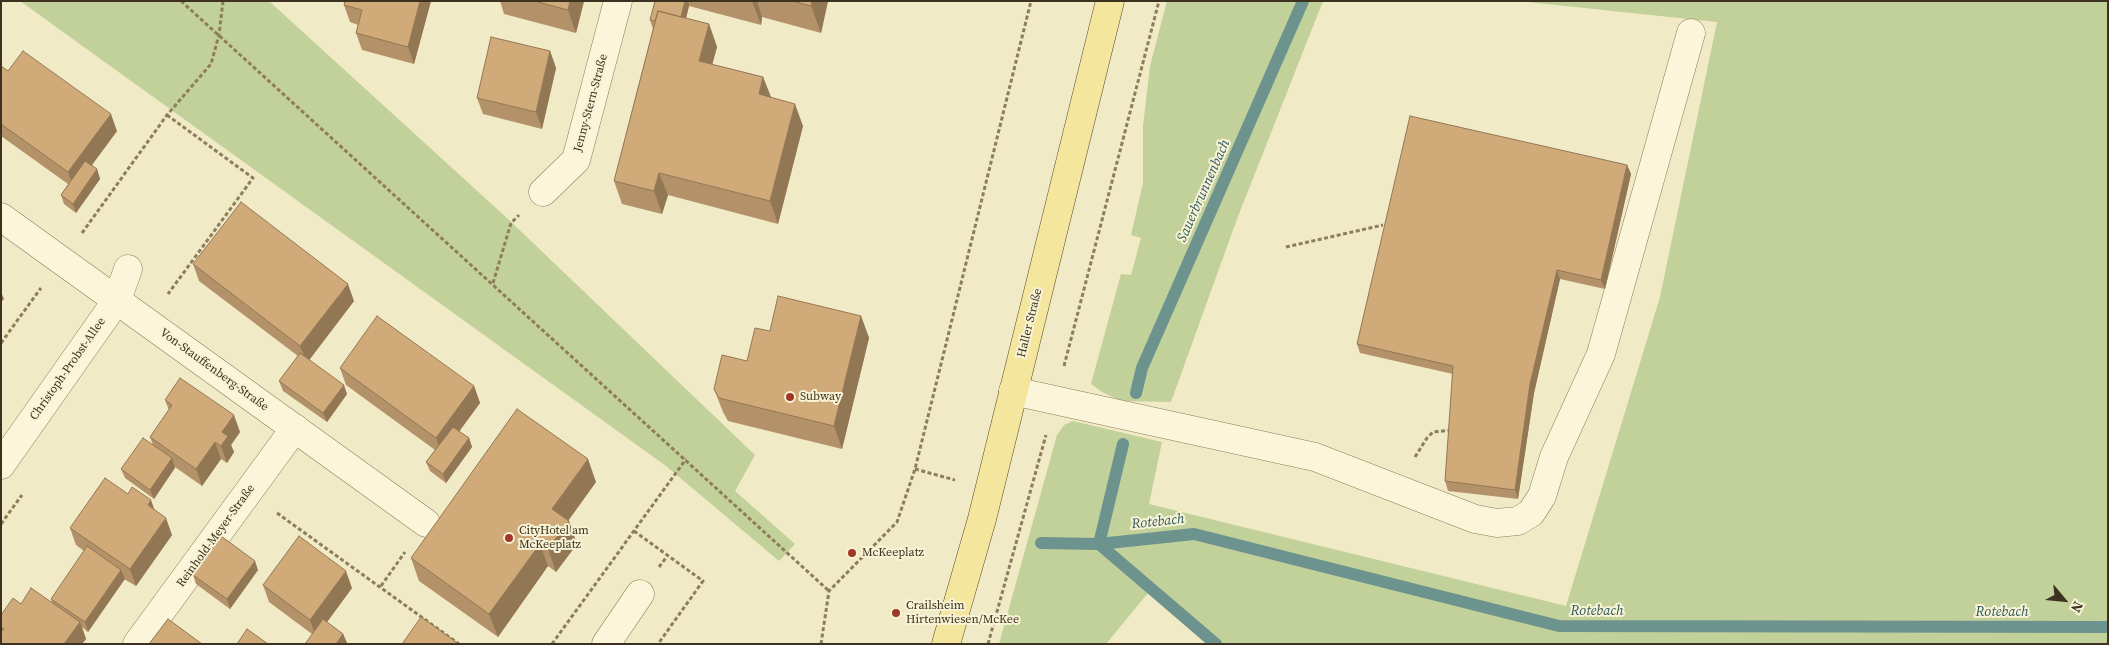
<!DOCTYPE html>
<meta charset="utf-8">
<style>
body{margin:0}
#map{position:relative;width:2109px;height:645px;overflow:hidden;background:#f1eac6;font-family:"Source Serif 4",serif}
canvas{display:block}
.frame{position:absolute;inset:0;border:2px solid #3d321f;pointer-events:none}
.north{position:absolute;left:2039px;top:575px;width:50px;height:50px;-webkit-text-stroke:4px #f8f3d6;paint-order:stroke;rotate:118deg;font-size:14px;font-weight:700;line-height:20px;text-align:center;color:#3d321f}
.north::after{content:'';display:block;margin:auto;width:18px;height:22px;background:#3d321f;clip-path:polygon(50% 0,100% 100%,50% 72%,0 100%)}
</style>
<div id="map">
<canvas width="2109" height="645"></canvas>
<div class="frame"></div>
<div class="north">N</div>
</div>
<script>
const ctx = document.querySelector('canvas').getContext('2d');
ctx.lineJoin = 'round';
function fillPath(path, color) { ctx.fillStyle = color; ctx.fill(path, 'evenodd'); }
const toPath = rows => new Path2D(rows.map(r => 'M' + r).join(''));
function stroke(path, color, width, dash) { ctx.strokeStyle = color; ctx.lineWidth = width; ctx.lineCap = dash ? 'butt' : 'round'; ctx.setLineDash(dash || []); ctx.stroke(path); }
function write(font, color, halo, rows, align = 'center') {
  ctx.font = font + ' "Source Serif 4",serif'; ctx.lineWidth = 4; ctx.setLineDash([]); ctx.textBaseline = 'middle'; ctx.strokeStyle = halo; ctx.fillStyle = color; for (const [text, x, y, turn = 0] of rows) {
    ctx.save(); ctx.translate(x, y); ctx.rotate((+turn || 0) * Math.PI / 180); ctx.textAlign = isNaN(turn) ? turn : align; if (halo) ctx.strokeText(text, 0, 0); ctx.fillText(text, 0, 0); ctx.restore();
  }
}
fillPath(toPath([
 [20,1,269,1,508,219,755,455,735,491,795,544,779,561,666,466],
 [1167,1,1323,1,1237,219,1171,402,1121,401,1102,392,1091,384,1121,274,1131,275,1141,238,1131,235,1143,183,1143,126,1150,66],
 [1518,1,2108,1,2108,644,1206,644,1148,593,1106,644,999,644,1057,435,1064,425,1073,421,1162,442,1149,504,1566,606,1660,297,1717,22]
]), '#c2d099');
stroke(toPath([
 [1136,393,1142,368,1303,1],
 [1041,543,1099,544,1194,534,1559,626,2108,627],
 [1099,544,1216,644],
 [1099,544,1123,444]
]), '#6d938f', 12);
const minor = toPath([
 [543,192,576,160,618,1],
 [1,217,426,523],
 [1013,391,1315,457,1475,519,1497,523,1518,521,1531,513,1542,496,1554,457,1601,354,1691,33],
 [1,465,117,300,128,269],
 [137,644,295,428],
 [606,644,640,594]
]);
const major = toPath([
 [946,644,982,519,1110,1]
]);
stroke(minor, '#8d7d5a', 29);
stroke(major, '#5b4a2f', 29);
stroke(toPath([
 [181,1,829,591],
 [167,115,253,178,168,294],
 [82,233,167,115,211,64,219,35,223,1],
 [1286,247,1383,225],
 [493,283,511,223,519,215],
 [1,343,41,288],
 [1064,366,1159,1],
 [1415,457,1427,438,1433,432,1453,430],
 [915,469,955,480],
 [277,513,459,644],
 [1,524,22,495],
 [634,531,703,581,658,644],
 [659,567,668,555],
 [381,586,405,552],
 [552,644,686,459],
 [821,644,829,591,897,522,915,469,1031,1],
 [988,644,1046,435]
]), '#8d7d5a', 3, [4, 2.5]);
stroke(minor, '#fbf6da', 28);
stroke(major, '#f5e69d', 28);
fillPath(toPath([
 [345,1,431,1,414,64,362,50,356,33,358,25,350,22,344,5],
 [500,1,584,1,576,33,504,14],
 [655,1,828,1,821,33,762,17,761,25,689,6,686,19,709,24,717,47,712,65,763,77,771,97,803,126,778,224,668,195,662,214,622,204,614,181,653,29,650,20],
 [550,51,556,68,542,129,483,114,477,98],
 [1,66,8,71,117,131,92,165,97,169,100,179,76,213,64,204,61,195,68,184,1,136],
 [1627,165,1631,174,1605,289,1560,279,1534,393,1518,499,1448,491,1445,481,1453,374,1360,353,1357,344],
 [193,264,354,301,309,360,347,394,327,422,283,391,279,381,298,356,199,281],
 [861,316,869,338,842,449,728,421,723,412,714,389,747,361,770,331],
 [340,368,474,386,480,403,459,431,469,438,472,447,446,483,430,471,426,462,435,450,346,385],
 [165,400,240,432,231,445,234,452,227,463,221,459,202,486,175,467,154,499,125,478,121,469,153,445,150,437,169,410],
 [596,482,568,521,577,544,556,572,548,566,498,637,419,581,411,558],
 [128,494,155,510,172,535,136,586,124,579,88,632,82,627,86,639,82,644,1,644,1,615,21,604,52,603,51,599,84,551,76,545,70,528],
 [258,570,230,609,196,584,193,575],
 [263,585,352,588,327,622,343,634,347,643,312,634,269,602]
]), '#b49269');
fillPath(toPath([
 [420,1,431,1,414,64,408,47],
 [570,1,584,1,576,33,568,10],
 [685,1,688,1,689,6,681,37,678,27],
 [752,1,757,1,762,17,761,25],
 [812,1,828,1,821,33,811,6],
 [709,24,717,47,707,84,699,61],
 [550,51,556,68,542,129,536,112],
 [763,77,772,100,759,94],
 [795,104,803,126,778,224,770,201],
 [111,114,117,131,74,189,68,172],
 [1627,165,1631,174,1605,289,1601,280],
 [97,169,100,179,76,213,73,204],
 [659,173,668,195,662,214,654,191],
 [1557,270,1560,279,1534,393,1518,499,1515,490,1530,384],
 [348,284,354,301,307,363,300,346],
 [1,292,4,299,1,302],
 [861,316,869,338,842,449,834,426],
 [344,385,347,394,327,422,323,413],
 [474,386,480,403,442,455,436,438],
 [234,415,240,432,231,445,234,452,227,463,221,446,222,432],
 [469,438,472,447,446,483,443,474],
 [215,442,221,459,202,486,196,469],
 [172,458,175,468,154,499,150,490],
 [588,459,596,482,560,532,552,509],
 [151,500,157,517,148,505],
 [166,518,172,535,136,586,130,569],
 [569,521,577,544,556,572,548,549],
 [540,544,548,566,498,637,489,614],
 [255,561,258,570,230,609,227,599],
 [121,570,125,579,88,632,85,622],
 [346,571,352,588,316,637,310,620],
 [80,622,86,639,82,644,64,644],
 [343,634,347,643,346,644,336,644]
]), '#927755');
const building = toPath([
 [345,1,420,1,408,47,356,33,362,10,344,5,345,1],
 [534,1,570,1,568,10,534,1],
 [655,1,685,1,681,17,658,11,655,21,650,20,655,1],
 [792,1,812,1,811,6,792,1],
 [658,11,709,24,699,61,763,77,759,94,795,104,770,201,659,173,654,191,614,181,658,11],
 [491,37,550,51,536,112,477,98,491,37],
 [23,51,111,114,68,172,1,124,1,66,8,71,23,51],
 [1410,116,1627,165,1601,280,1557,270,1530,384,1515,490,1445,481,1453,366,1357,344,1410,116],
 [85,161,97,169,73,204,61,195,85,161],
 [241,202,348,284,300,346,193,264,241,202],
 [778,296,861,316,834,426,719,398,714,389,722,355,747,361,755,328,770,331,778,296],
 [377,316,474,386,436,438,340,368,377,316],
 [300,353,344,385,323,413,279,381,300,353],
 [180,378,234,415,222,432,228,436,221,446,215,442,196,469,150,437,172,405,165,400,180,378],
 [517,409,588,459,552,509,569,521,548,549,540,544,489,614,411,558,517,409],
 [453,427,469,438,443,474,426,462,453,427],
 [143,438,172,458,150,490,121,469,143,438],
 [105,478,128,494,132,487,151,500,148,505,166,518,130,569,70,528,105,478],
 [221,536,255,561,227,599,193,575,221,536],
 [299,536,346,571,310,620,263,585,299,536],
 [87,546,121,570,85,622,51,599,87,546],
 [31,588,80,622,64,644,1,644,1,632,4,629,1,627,1,615,13,598,21,604,31,588],
 [421,617,459,644,402,644,421,617],
 [168,619,202,644,149,644,168,619],
 [323,619,343,634,336,644,305,644,323,619],
 [247,629,268,644,237,644,247,629]
]);
fillPath(building, '#d1aa7a');
stroke(building, '#927755', 1);
for (const [x, y, r, color] of [
 [790,397,5,"#a03727"],
 [509,538,5,"#a03727"],
 [852,553,5,"#a03727"],
 [896,613,5,"#a03727"]
]) { const dot = new Path2D(); dot.arc(x, y, r, 0, 2 * Math.PI); ctx.fillStyle = color; ctx.fill(dot); stroke(dot, '#f8f3d6', 2); }
write('12px', '#3d321f', '#f8f3d6', [
 ["Jenny-Stern-Straße",591,103,-75],
 ["Haller Straße",1030,323,-76],
 ["Christoph-Probst-Allee",68,369,-55],
 ["Von-Stauffenberg-Straße",214,370,36],
 ["Reinhold-Meyer-Straße",216,536,-54]
]);
write('12px', '#3d321f', '#f8f3d6', [
 ["Subway",800,397],
 ["CityHotel am",519,531],
 ["McKeeplatz",519,545],
 ["McKeeplatz",862,553],
 ["Crailsheim",906,606],
 ["Hirtenwiesen/McKee",906,620]
], 'left');
write('italic 14px', '#2d595d', '#f8f3d6', [
 ["Sauerbrunnenbach",1204,191,-66],
 ["Rotebach",1158,522,-6],
 ["Rotebach",1597,611],
 ["Rotebach",2002,612]
]);
</script>
